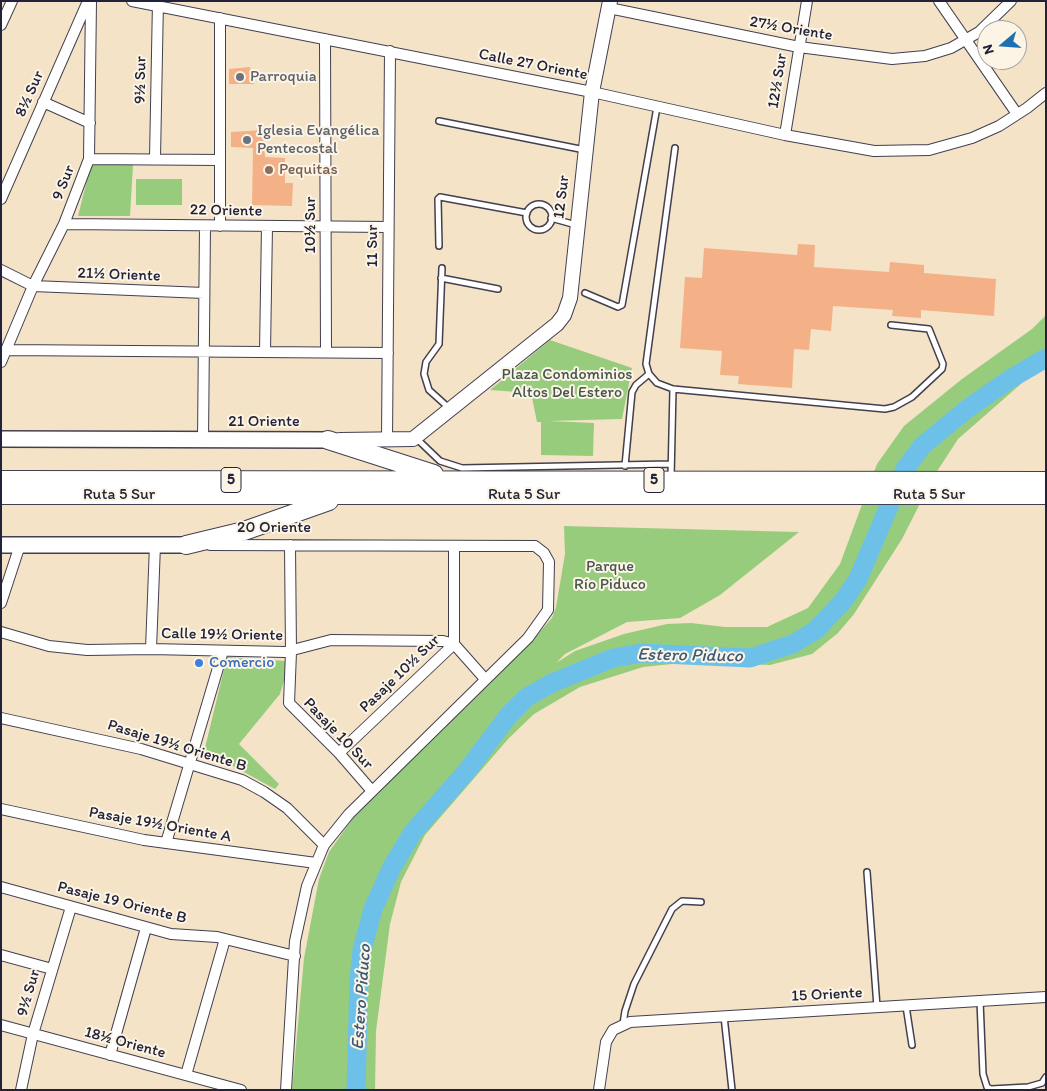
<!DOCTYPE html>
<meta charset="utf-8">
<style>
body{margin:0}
#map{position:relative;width:1047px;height:1091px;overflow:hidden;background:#f4e3c6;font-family:Itim,sans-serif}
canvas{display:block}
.frame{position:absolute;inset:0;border:2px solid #22223b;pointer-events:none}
.north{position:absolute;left:977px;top:20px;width:50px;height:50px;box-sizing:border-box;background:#fcf5e5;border:1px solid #a5a1a1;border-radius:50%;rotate:252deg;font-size:14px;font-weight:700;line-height:20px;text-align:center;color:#22223b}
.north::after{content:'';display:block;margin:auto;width:18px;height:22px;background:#1f6fb2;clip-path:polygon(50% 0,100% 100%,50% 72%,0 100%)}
</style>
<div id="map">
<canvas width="1047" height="1091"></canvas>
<div class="frame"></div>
<div class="north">N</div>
</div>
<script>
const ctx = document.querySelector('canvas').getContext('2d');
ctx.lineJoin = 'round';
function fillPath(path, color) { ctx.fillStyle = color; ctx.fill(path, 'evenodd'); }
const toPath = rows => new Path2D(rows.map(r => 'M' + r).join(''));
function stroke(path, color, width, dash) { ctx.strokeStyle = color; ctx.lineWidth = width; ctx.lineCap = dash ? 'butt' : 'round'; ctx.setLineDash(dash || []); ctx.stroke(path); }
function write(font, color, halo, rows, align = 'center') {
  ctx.font = font + ' Itim,sans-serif'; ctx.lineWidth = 4; ctx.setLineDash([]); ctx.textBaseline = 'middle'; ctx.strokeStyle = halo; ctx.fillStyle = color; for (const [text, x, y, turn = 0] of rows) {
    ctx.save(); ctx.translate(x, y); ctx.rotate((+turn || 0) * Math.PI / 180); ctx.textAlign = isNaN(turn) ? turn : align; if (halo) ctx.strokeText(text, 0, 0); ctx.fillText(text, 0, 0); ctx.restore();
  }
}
fillPath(toPath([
 [91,164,133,165,130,216,78,216],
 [136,179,182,179,182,205,136,205],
 [1046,315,1046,362,958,439,934,476,902,539,854,614,838,633,812,654,770,665,692,662,643,667,580,687,534,714,509,738,425,835,401,882,390,924,376,1031,375,1090,292,1090,304,958,319,879,329,852,369,795,528,645,552,618,556,607,565,554,564,526,799,532,720,595,680,618,627,622,565,654,556,663,575,651,624,634,667,624,691,623,725,627,767,627,808,608,840,564,877,464,904,426,962,379,1032,329],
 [550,340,632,368,622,419,549,421,594,423,593,456,541,455,541,422,537,422,531,393,490,390],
 [227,657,285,661,286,674,280,694,239,744,279,784,275,789,231,765,203,756]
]), '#97cc7d');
stroke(toPath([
 [356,1090,359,979,362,950,373,909,392,867,413,832,466,772,508,716,527,697,552,683,613,658,641,653,750,658,793,644,816,630,844,600,858,579,905,469,922,446,967,409,1010,379,1046,358]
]), '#6dc1e9', 19);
fillPath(toPath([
 [250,67,254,84,229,84,229,69],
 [263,130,265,157,285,158,285,183,293,183,292,206,252,205,253,148,231,147,231,132],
 [798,244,815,245,814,267,889,272,890,262,924,265,924,273,996,279,994,316,921,310,921,318,892,316,893,310,833,306,831,331,811,329,809,350,794,349,792,388,738,384,739,376,720,375,722,351,680,348,685,277,702,278,704,248,797,255]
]), '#f4b188');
const lane = toPath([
 [439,121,585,150],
 [675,148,646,364,649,374,657,383,673,389,885,409,894,407,912,397,942,369,943,364,929,329,891,325],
 '526 217a13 13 0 1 1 26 0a13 13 0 1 1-26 0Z',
 [551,218,576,225],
 [439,246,438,199,440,197,527,213],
 [442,268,439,344,426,362,424,374,429,390,449,408],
 [441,278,498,289],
 [585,293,618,307,622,305,657,107],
 [416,438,440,461,462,468,670,464],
 [625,466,632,392,636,385,649,374],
 [671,478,673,389],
 [867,872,877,1007],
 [980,1001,983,1074,987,1087,991,1089,1028,1087,1042,1083,1046,1077],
 [906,1006,912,1045],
 [724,1016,732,1090],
 [623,1024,625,1011,634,984,672,909,682,901,701,902]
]);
const street = toPath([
 [132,1,592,92,785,135,874,151,929,150,972,138,999,126,1027,108,1046,93],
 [939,1,1017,114],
 [609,8,799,47,892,59,925,56,951,48,979,32,1011,1],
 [220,18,220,226],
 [1,25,12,1],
 [325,39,326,352],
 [43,102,90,123],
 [785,135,807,1],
 [155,158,158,1],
 [89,159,220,160],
 [1,199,88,1],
 [64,224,388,227],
 [1,270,33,286,204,293],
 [6,350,388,353],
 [265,352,267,226],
 [1,362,33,286,64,224,89,159,91,1],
 [203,440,205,226],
 [387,440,390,51],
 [210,545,535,546,544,553,549,562,548,610,528,638,349,814,324,845,307,886,295,941,286,1090],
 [290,545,291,652,289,703,339,753,372,791],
 [1,603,20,545],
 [1,632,49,646,87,650,151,649,285,652,331,640,443,641,454,644,485,679],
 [151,649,155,545],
 [1,718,141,749,242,780,264,792,287,808,324,845],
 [339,753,454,644,454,546],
 [1,809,144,840,316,863],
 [166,843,223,651],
 [1,887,171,934,217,937,295,956],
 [1,955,52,969],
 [1,1025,241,1090],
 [110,1055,146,928],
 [186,1075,225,939],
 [21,1090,33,1034,71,907],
 [599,1090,606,1042,613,1030,630,1022,1046,997]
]);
const secondary = toPath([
 [340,440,413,439,557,324,564,315,570,298,592,92,610,1]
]);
const primary = toPath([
 [1,439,328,440],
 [1,545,186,545]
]);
const highway = toPath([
 [328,440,434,474],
 [1,480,1046,481],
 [1,495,1046,495],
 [186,545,244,531,329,501]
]);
stroke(lane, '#423f50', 8);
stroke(street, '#423f50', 12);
stroke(secondary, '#423f50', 16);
stroke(primary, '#423f50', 18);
stroke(highway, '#423f50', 20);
stroke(lane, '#fff', 5);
stroke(street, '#fff', 10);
stroke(secondary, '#fff', 14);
stroke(primary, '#fff', 15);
stroke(highway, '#fff', 18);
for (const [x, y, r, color] of [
 [240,77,5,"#6b7280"],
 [247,140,5,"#6b7280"],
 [269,170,5,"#8d6e63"],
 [199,663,5,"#3f7fe0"]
]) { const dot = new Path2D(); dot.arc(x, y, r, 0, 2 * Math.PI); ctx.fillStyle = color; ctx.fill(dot); stroke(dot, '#fcf5e5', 2); }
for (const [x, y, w] of [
 [231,480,20],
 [654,480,20]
]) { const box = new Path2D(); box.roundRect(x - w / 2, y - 12.5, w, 25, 4); ctx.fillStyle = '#fcf5e5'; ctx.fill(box); stroke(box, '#22223b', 1); }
write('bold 15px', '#22223b', null, [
 ["5",231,480],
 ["5",654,480]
]);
write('16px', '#22223b', '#fcf5e5', [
 ["27½ Oriente",791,29,10],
 ["Calle 27 Oriente",533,65,11],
 ["9½ Sur",141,80,-89],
 ["12½ Sur",778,81,-81],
 ["8½ Sur",30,94,-66],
 ["9 Sur",64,183,-68],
 ["12 Sur",562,197,-83],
 ["22 Oriente",226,211,1],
 ["10½ Sur",311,225,-90],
 ["11 Sur",373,246,-90],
 ["21½ Oriente",119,275,2],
 ["21 Oriente",264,422],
 ["Ruta 5 Sur",119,495],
 ["Ruta 5 Sur",524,495],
 ["Ruta 5 Sur",929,495],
 ["20 Oriente",274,528],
 ["Calle 19½ Oriente",222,635,1],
 ["Pasaje 10½ Sur",400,674,-44],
 ["Pasaje 10 Sur",338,734,46],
 ["Pasaje 19½ Oriente B",177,746,17],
 ["Pasaje 19½ Oriente A",160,825,10],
 ["Pasaje 19 Oriente B",122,903,14],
 ["9½ Sur",29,993,-74],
 ["15 Oriente",827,995,-3],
 ["18½ Oriente",125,1043,15]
]);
write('16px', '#5b616d', '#fcf5e5', [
 ["Parroquia",250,77],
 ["Iglesia Evangélica",257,131],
 ["Pentecostal",257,149]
], 'left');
write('16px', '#785e54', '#fcf5e5', [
 ["Pequitas",279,170]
], 'left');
write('16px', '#45554f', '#fcf5e5', [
 ["Plaza Condominios",567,375],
 ["Altos Del Estero",567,393],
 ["Parque",610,567],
 ["Río Piduco",610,585]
]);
write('16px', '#366cbe', '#fcf5e5', [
 ["Comercio",209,663]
], 'left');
write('italic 18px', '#3c5a78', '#fcf5e5', [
 ["Estero Piduco",690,656,1],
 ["Estero Piduco",362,997,-86]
]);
</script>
